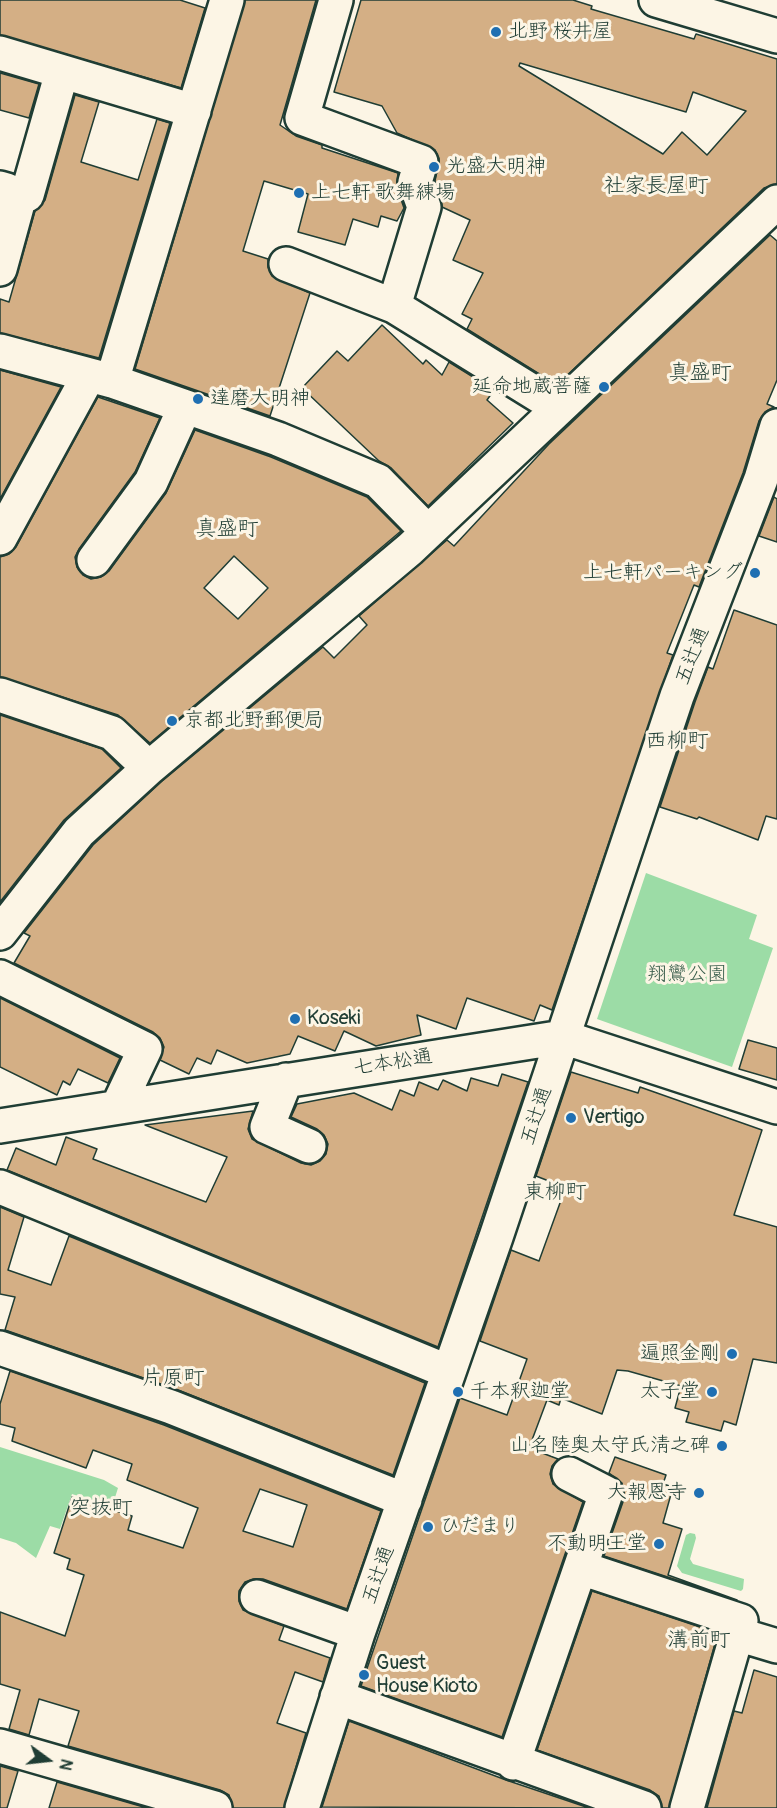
<!DOCTYPE html>
<meta charset="utf-8">
<style>
body{margin:0}
#map{position:relative;width:777px;height:1808px;overflow:hidden;background:#fcf5e5;font-family:Pangolin,sans-serif}
canvas{display:block}
.north{position:absolute;left:18px;top:1730px;width:60px;height:60px;-webkit-text-stroke:4px #fcf5e5;paint-order:stroke;rotate:105deg;font-size:16px;font-weight:700;line-height:24px;text-align:center;color:#1f3d34}
.north::after{content:'';display:block;margin:auto;width:21px;height:27px;background:#1f3d34;clip-path:polygon(50% 0,100% 100%,50% 72%,0 100%)}
</style>
<div id="map">
<canvas width="777" height="1808"></canvas>
<div class="north">N</div>
</div>
<script>
const ctx = document.querySelector('canvas').getContext('2d');
ctx.lineJoin = 'round';
function fillPath(path, color) { ctx.fillStyle = color; ctx.fill(path, 'evenodd'); }
const toPath = rows => new Path2D(rows.map(r => 'M' + r).join(''));
function stroke(path, color, width, dash) { ctx.strokeStyle = color; ctx.lineWidth = width; ctx.lineCap = dash ? 'butt' : 'round'; ctx.setLineDash(dash || []); ctx.stroke(path); }
function write(font, color, halo, rows, align = 'center') {
  ctx.font = font + ' Pangolin,"Klee One",sans-serif'; ctx.lineWidth = 6; ctx.setLineDash([]); ctx.textBaseline = 'middle'; ctx.strokeStyle = halo; ctx.fillStyle = color; for (const [text, x, y, turn = 0] of rows) {
    ctx.save(); ctx.translate(x, y); ctx.rotate((+turn || 0) * Math.PI / 180); ctx.textAlign = isNaN(turn) ? turn : align; if (halo) ctx.strokeText(text, 0, 0); ctx.fillText(text, 0, 0); ctx.restore();
  }
}
fillPath(toPath([
 [646,873,757,915,749,939,773,948,732,1067,597,1019],
 [0,1447,104,1480,118,1488,112,1507,72,1494,60,1529,50,1526,36,1558,16,1543,0,1538],
 [690,1533,695,1534,696,1538,690,1559,693,1564,744,1579,743,1589,741,1591,682,1573,677,1566,686,1535]
]), '#9cdca6');
const building = toPath([
 [0,0,180,0,205,8,181,88,0,35,0,0],
 [245,0,316,0,280,125,296,136,322,145,322,148,398,173,397,188,404,208,397,221,381,216,378,227,353,219,345,245,298,232,308,194,264,181,243,251,268,259,268,267,272,276,310,293,270,416,135,369,245,0],
 [361,0,573,0,592,6,591,9,694,39,696,34,777,59,777,184,764,188,557,385,467,329,472,319,462,314,483,273,453,260,470,220,442,207,435,181,439,159,435,150,397,133,382,106,334,92,361,0],
 [520,63,686,112,693,92,746,111,707,155,682,132,663,154,519,66,520,63],
 [0,73,39,84,29,118,0,110,0,73],
 [75,95,99,102,81,162,138,180,157,119,170,123,99,358,0,333,0,299,9,302,35,211,45,200,75,95],
 [770,235,777,241,777,380,767,404,774,407,765,412,759,421,743,473,699,587,694,585,667,653,673,655,552,1010,540,1005,534,1021,467,998,456,1029,417,1015,421,1035,376,1046,344,1031,335,1051,298,1036,290,1054,247,1063,217,1050,211,1064,197,1058,189,1074,160,1060,164,1047,160,1038,153,1032,14,963,30,936,24,933,93,845,161,782,323,647,334,658,367,625,359,616,447,540,454,546,549,444,770,235],
 [382,325,423,364,426,360,442,375,449,362,494,390,487,400,513,423,428,506,391,468,379,461,302,388,337,351,348,361,382,325],
 [0,370,61,387,0,499,0,370],
 [98,397,160,418,135,472,79,549,75,557,77,567,83,575,91,579,101,577,109,571,166,493,195,430,271,457,367,497,401,531,150,743,118,715,0,677,0,557,9,554,16,547,98,397],
 [234,556,268,588,238,619,204,588,234,556],
 [774,497,777,499,777,542,759,536,774,497],
 [734,610,777,625,777,819,766,816,758,840,699,817,697,819,660,807,695,702,708,667,713,669,734,610],
 [0,715,102,749,121,768,64,820,0,902,0,715],
 [0,998,120,1058,108,1083,78,1069,70,1085,63,1081,57,1095,0,1067,0,998],
 [748,1040,777,1048,777,1080,739,1069,748,1040],
 [571,1072,638,1093,640,1087,762,1130,734,1215,777,1227,777,1363,753,1359,736,1425,724,1421,721,1431,686,1422,689,1412,675,1408,681,1386,628,1371,617,1370,602,1414,561,1398,559,1405,547,1400,529,1448,558,1459,552,1466,550,1474,553,1484,583,1502,502,1737,361,1686,460,1398,507,1415,527,1359,480,1341,511,1250,539,1261,560,1203,563,1189,558,1187,559,1185,536,1176,571,1072],
 [502,1074,528,1082,438,1347,7,1170,16,1148,56,1165,66,1137,97,1149,93,1159,206,1202,227,1157,145,1125,253,1111,248,1129,252,1139,301,1163,311,1165,320,1161,326,1154,328,1144,324,1135,317,1129,291,1117,297,1104,354,1093,392,1110,400,1090,414,1096,419,1082,438,1090,443,1080,467,1091,471,1078,498,1086,502,1074],
 [0,1207,24,1217,8,1270,51,1285,69,1236,425,1383,393,1475,178,1390,5,1330,15,1297,0,1294,0,1207],
 [10,1371,164,1425,381,1511,347,1609,263,1579,254,1579,245,1582,239,1591,239,1601,243,1610,284,1626,279,1640,330,1658,323,1682,295,1672,277,1723,306,1733,284,1808,233,1808,229,1795,220,1790,68,1746,79,1711,39,1699,29,1735,9,1729,20,1690,0,1684,0,1612,65,1636,84,1575,67,1569,70,1559,54,1553,72,1497,132,1516,128,1530,183,1548,198,1508,127,1480,132,1464,93,1450,86,1468,12,1441,15,1428,0,1424,0,1404,10,1371],
 [260,1489,307,1505,293,1547,243,1531,260,1489],
 [615,1457,666,1475,663,1484,673,1487,663,1523,682,1529,668,1575,737,1600,604,1556,624,1499,622,1483,609,1473,615,1457],
 [592,1591,718,1633,669,1808,662,1808,659,1796,650,1790,537,1750,592,1591],
 [754,1670,777,1677,777,1808,707,1808,734,1711,742,1713,754,1670],
 [349,1721,506,1780,589,1808,322,1807,349,1721],
 [0,1766,18,1771,7,1808,0,1808,0,1766],
 [57,1782,147,1808,49,1808,57,1782]
]);
fillPath(building, '#d4af85');
stroke(building, '#1f3d34', 1.5);
const minor = toPath([
 [336,0,302,118,421,162,415,182,424,207,394,306],
 [656,0,777,36],
 [0,53,194,111],
 [0,188,7,190,17,207,0,269],
 [12,197,27,195,62,72],
 [286,264,394,306,559,408],
 [0,351,112,381,278,439,378,481,427,531],
 [112,381,227,0],
 [0,538,89,375],
 [94,560,151,482,185,407],
 [0,695,112,733,149,768],
 [0,933,79,832,149,768,410,549,777,202],
 [0,977,145,1049,118,1106],
 [286,1080,267,1127,309,1146],
 [0,1126,563,1037,777,1107],
 [0,1187,449,1372],
 [0,1348,171,1407,405,1500],
 [581,1568,741,1621],
 [257,1597,358,1633],
 [337,1697,644,1808],
 [0,1746,215,1808],
 [513,1763,606,1493,569,1474],
 [302,1808,358,1633,496,1237,677,696,761,479,777,426],
 [687,1808,737,1634,777,1646]
]);
stroke(minor, '#1f3d34', 38);
stroke(minor, '#fcf5e5', 33);
for (const [x, y, r, color] of [
 [496,32,6,"#1f6fb2"],
 [434,167,6,"#1f6fb2"],
 [299,193,6,"#1f6fb2"],
 [604,387,6,"#1f6fb2"],
 [198,399,6,"#1f6fb2"],
 [755,573,6,"#1f6fb2"],
 [172,721,6,"#1f6fb2"],
 [295,1019,6,"#1f6fb2"],
 [571,1118,6,"#1f6fb2"],
 [732,1354,6,"#1f6fb2"],
 [458,1392,6,"#1f6fb2"],
 [712,1392,6,"#1f6fb2"],
 [722,1446,6,"#1f6fb2"],
 [699,1493,6,"#1f6fb2"],
 [428,1527,6,"#1f6fb2"],
 [659,1544,6,"#1f6fb2"],
 [364,1675,6,"#1f6fb2"]
]) { const dot = new Path2D(); dot.arc(x, y, r, 0, 2 * Math.PI); ctx.fillStyle = color; ctx.fill(dot); stroke(dot, '#fcf5e5', 2); }
write('20px', '#1f3d34', '#fcf5e5', [
 ["北野 桜井屋",508,32],
 ["光盛大明神",446,167],
 ["上七軒 歌舞練場",311,193],
 ["延命地蔵菩薩",592,387,"right"],
 ["達磨大明神",210,399],
 ["上七軒パーキング",743,573,"right"],
 ["京都北野郵便局",184,721],
 ["Koseki",307,1019],
 ["Vertigo",583,1118],
 ["遍照金剛",720,1354,"right"],
 ["千本釈迦堂",470,1392],
 ["太子堂",700,1392,"right"],
 ["山名陸奥太守氏淸之碑",710,1446,"right"],
 ["大報恩寺",687,1493,"right"],
 ["ひだまり",440,1527],
 ["不動明王堂",647,1544,"right"],
 ["Guest",376,1664],
 ["House Kioto",376,1687]
], 'left');
write('20px', '#1f3d34', '#fcf5e5', [
 ["五辻通",693,656,-69],
 ["七本松通",393,1063,-9],
 ["五辻通",537,1116,-72],
 ["五辻通",379,1575,-71]
]);
write('20px', '#385d4b', '#fcf5e5', [
 ["翔鸞公園",687,975]
]);
write('21px', '#1f3d34', '#fcf5e5', [
 ["社家長屋町",656,187],
 ["真盛町",700,374],
 ["真盛町",227,530],
 ["西柳町",677,742],
 ["東柳町",555,1193],
 ["片原町",173,1379],
 ["突抜町",101,1509],
 ["溝前町",699,1641]
]);
</script>
